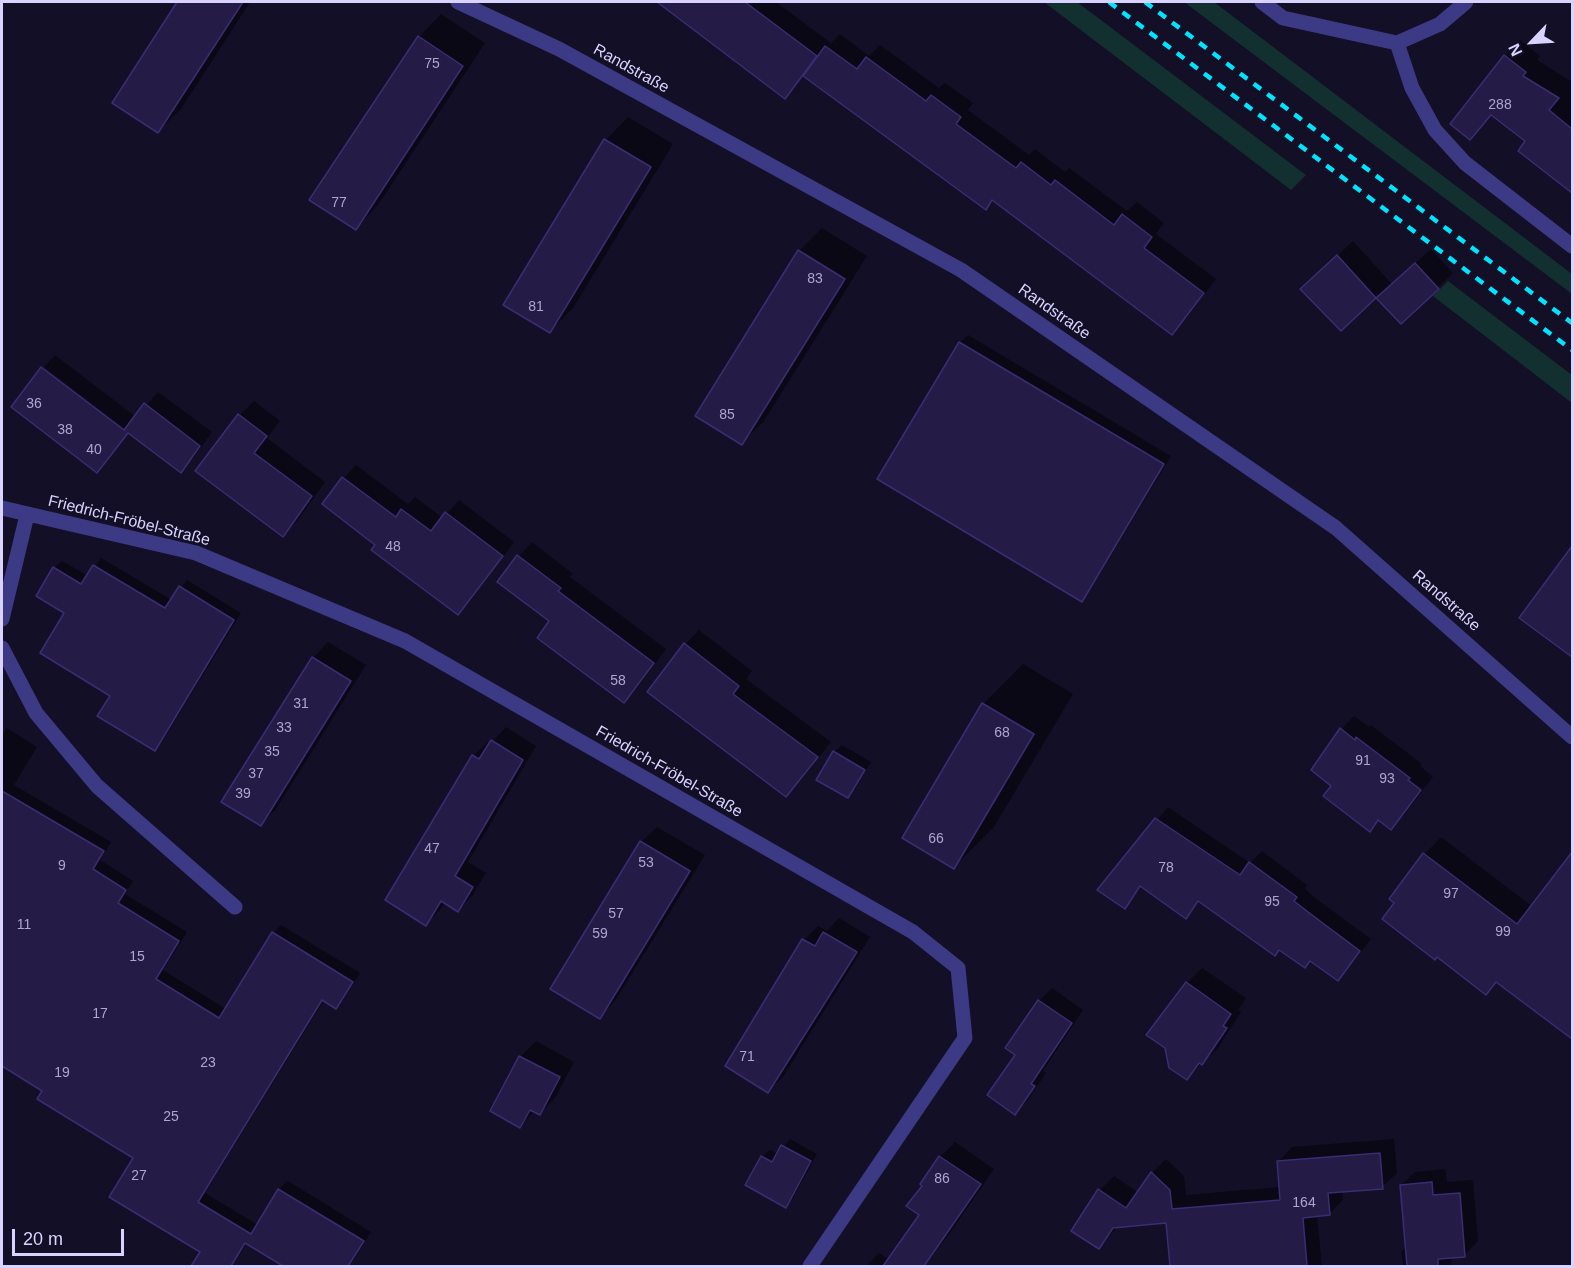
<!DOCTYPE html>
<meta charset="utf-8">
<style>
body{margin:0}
#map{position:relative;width:1574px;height:1268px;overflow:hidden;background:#130f26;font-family:Helvetica,sans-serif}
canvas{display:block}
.frame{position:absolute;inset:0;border:3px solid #d9d4ff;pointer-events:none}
.north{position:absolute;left:1502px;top:12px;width:60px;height:60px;-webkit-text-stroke:4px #130f26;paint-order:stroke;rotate:245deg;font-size:16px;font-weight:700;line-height:24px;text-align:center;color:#d9d4ff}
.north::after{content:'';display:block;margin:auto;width:21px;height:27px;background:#d9d4ff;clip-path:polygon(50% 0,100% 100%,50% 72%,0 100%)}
.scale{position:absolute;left:12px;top:1229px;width:112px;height:27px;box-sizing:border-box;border:3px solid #d9d4ff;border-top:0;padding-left:8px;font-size:18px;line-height:21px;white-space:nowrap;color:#d9d4ff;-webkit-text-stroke:4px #130f26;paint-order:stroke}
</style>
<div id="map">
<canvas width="1574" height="1268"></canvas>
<div class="frame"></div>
<div class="north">N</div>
<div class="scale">20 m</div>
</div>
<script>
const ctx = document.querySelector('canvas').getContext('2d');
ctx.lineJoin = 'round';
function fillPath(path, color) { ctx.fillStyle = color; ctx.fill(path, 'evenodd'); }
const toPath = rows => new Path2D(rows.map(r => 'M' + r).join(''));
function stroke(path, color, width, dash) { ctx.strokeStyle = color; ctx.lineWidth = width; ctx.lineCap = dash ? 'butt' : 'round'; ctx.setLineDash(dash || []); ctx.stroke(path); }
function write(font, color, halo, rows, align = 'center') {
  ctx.font = font + ' Helvetica,sans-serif'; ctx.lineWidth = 4.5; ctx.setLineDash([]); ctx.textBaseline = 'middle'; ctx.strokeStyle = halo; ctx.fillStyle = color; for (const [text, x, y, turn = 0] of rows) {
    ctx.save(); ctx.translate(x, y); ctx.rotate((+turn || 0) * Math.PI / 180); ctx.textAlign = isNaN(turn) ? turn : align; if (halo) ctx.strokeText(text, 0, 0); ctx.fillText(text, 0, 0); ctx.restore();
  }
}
fillPath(toPath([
 [1044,2,1077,2,1306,175,1291,190],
 [1184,2,1214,2,1572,274,1572,294],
 [1448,281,1572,375,1572,403,1433,296]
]), '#12302f');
fillPath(toPath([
 [179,2,250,2,181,109,158,131,114,103],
 [661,2,776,2,831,43,840,34,869,56,880,45,939,88,945,83,973,103,968,110,1029,155,1035,149,1065,172,1069,168,1127,211,1137,202,1164,223,1156,234,1216,279,1185,320,1172,333,994,200,985,208,804,75,785,97],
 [441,14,485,43,378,205,356,228,419,37],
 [1520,40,1540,56,1537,60,1572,82,1572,187,1527,141,1492,114,1470,138,1505,56],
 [628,117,673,144,573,308,550,331,505,304,606,140],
 [822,228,867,256,764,421,742,443,799,251],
 [1353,241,1392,284,1431,249,1453,273,1401,322,1376,296,1341,329,1318,274],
 [968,335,1171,456,1089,592,1082,600,879,478,960,342],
 [55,355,136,417,158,392,212,432,193,458,180,471,44,367],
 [254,401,280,421,267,438,325,482,297,521,283,535,197,471,240,415],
 [356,465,408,504,415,497,443,518,459,500,514,542,470,601,458,613,377,544,324,504,344,478],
 [532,542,573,574,570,577,666,649,637,688,624,701,551,621,499,582,519,556],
 [1572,549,1572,655,1521,617],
 [101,558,172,600,187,580,241,613,162,742,155,750,112,696,66,613,54,568,62,561,88,576],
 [699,630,752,671,746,679,831,742,800,781,786,795,685,644],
 [328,642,366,665,276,809,261,824,313,658],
 [1023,664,1073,694,994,827,954,867,983,704],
 [1354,716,1369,727,1371,725,1422,764,1420,766,1433,777,1404,815,1391,828,1379,820,1369,830,1333,786,1341,729],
 [506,727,536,746,468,862,486,873,472,896,458,910,445,902,440,910,426,924,473,756,488,742,490,744],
 [7,728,37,747,14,785,111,842,100,860,133,881,125,894,187,932,163,970,226,1009,273,933,281,925,360,973,344,999,336,1007,324,1000,205,1193,258,1225,279,1189,288,1181,371,1232,354,1259,347,1266,332,1259,327,1266,286,1266,247,1243,232,1266,193,1266,202,1252,135,1158,44,1091,2,1064,2,734],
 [842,745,871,762,855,789,848,797,834,752],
 [1168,807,1250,863,1262,851,1307,885,1305,889,1319,901,1371,939,1349,967,1337,979,1311,960,1305,966,1280,949,1200,901,1186,917,1142,886,1124,907,1099,890],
 [657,827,705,855,615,1001,600,1017,641,842],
 [1441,837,1533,907,1560,871,1572,859,1572,1038,1498,981,1486,993,1391,899,1425,854],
 [839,918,870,937,783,1077,768,1091,804,940,818,926,827,931],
 [1202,968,1246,998,1238,1010,1241,1012,1218,1048,1187,1078,1187,983],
 [1052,988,1083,1010,1043,1071,1046,1073,1028,1100,1015,1113,1017,1054,1039,1001],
 [536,1041,574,1062,555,1098,540,1113,535,1111,520,1126,520,1057],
 [790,1139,817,1154,793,1198,785,1206,762,1157,770,1150,778,1154],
 [1394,1139,1397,1173,1382,1187,1342,1190,1343,1200,1329,1214,1317,1215,1322,1266,1171,1266,1168,1222,1117,1227,1099,1248,1100,1190,1114,1176,1139,1193,1152,1173,1166,1159,1184,1176,1186,1195,1280,1187,1278,1162,1292,1147],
 [955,1142,994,1169,948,1236,924,1266,866,1266,879,1253,890,1260,921,1215,925,1185,922,1183,940,1157],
 [1445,1169,1447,1182,1473,1180,1478,1241,1465,1255,1452,1256,1451,1266,1403,1266,1401,1252,1407,1246,1401,1185,1415,1172]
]), '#0007');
const building = toPath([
 [177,2,243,2,158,133,112,103,177,2],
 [657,2,745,2,817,56,785,99,657,2],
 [418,36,463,66,356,230,309,200,418,36],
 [825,46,857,69,866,57,926,101,931,95,961,117,956,124,1016,168,1021,162,1051,185,1055,180,1114,225,1122,214,1152,237,1144,248,1204,293,1172,335,992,200,986,210,803,76,825,46],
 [1504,55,1526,72,1523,76,1559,98,1549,110,1572,129,1572,193,1518,151,1525,141,1491,115,1470,140,1450,124,1504,55],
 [604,139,651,167,550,333,503,305,604,139],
 [798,250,845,279,742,445,695,416,798,250],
 [1337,255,1376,298,1341,331,1300,289,1337,255],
 [1415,263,1439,289,1401,324,1376,298,1415,263],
 [959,342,1164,464,1082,602,877,479,959,342],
 [41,367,124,430,144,403,200,446,181,473,128,433,97,473,11,407,41,367],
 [238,414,267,436,254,453,312,496,283,537,195,471,238,414],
 [342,477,396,517,401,509,431,531,445,512,503,556,458,615,371,550,375,545,322,504,342,477],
 [1572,546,1572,657,1519,618,1572,546],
 [517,555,561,588,558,591,654,663,624,703,537,638,549,621,497,582,517,555],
 [93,565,165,608,179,586,234,620,155,751,97,716,110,696,40,653,64,613,36,596,53,567,81,584,93,565],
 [684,643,739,686,733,694,818,757,786,797,647,692,684,643],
 [312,657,351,681,261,826,221,802,312,657],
 [982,703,1034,734,954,869,902,838,982,703],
 [1340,728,1355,740,1356,737,1410,778,1408,780,1421,790,1391,830,1378,820,1370,832,1323,796,1331,786,1311,770,1340,728],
 [491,740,523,760,455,876,473,887,458,912,441,901,426,926,385,900,472,755,479,759,491,740],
 [833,751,865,770,848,798,816,780,833,751],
 [2,791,104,851,93,869,126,890,118,903,179,941,156,979,219,1018,272,932,353,982,336,1009,322,1000,198,1202,251,1234,278,1189,364,1241,348,1266,283,1266,245,1243,231,1266,191,1266,200,1252,109,1197,133,1158,37,1099,42,1091,2,1066,2,791],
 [1155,818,1240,875,1249,862,1297,897,1294,901,1308,912,1360,951,1338,981,1310,961,1305,968,1279,950,1275,956,1198,901,1186,919,1140,886,1125,909,1097,890,1155,818],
 [640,841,690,871,600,1019,550,989,640,841],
 [1572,852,1572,1039,1496,982,1486,995,1437,957,1435,960,1382,919,1394,903,1389,899,1423,853,1517,924,1572,852],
 [823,932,857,952,768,1093,725,1066,802,939,815,946,823,932],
 [1186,982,1231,1014,1223,1026,1227,1028,1202,1065,1199,1063,1187,1080,1169,1068,1165,1048,1146,1035,1186,982],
 [1038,1000,1072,1023,1031,1084,1035,1086,1015,1115,987,1095,1015,1055,1005,1048,1038,1000],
 [519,1056,560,1077,540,1115,530,1110,520,1128,490,1111,519,1056],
 [781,1145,811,1161,786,1208,745,1185,761,1156,772,1162,781,1145],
 [1380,1153,1383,1189,1328,1193,1330,1215,1303,1218,1307,1266,1170,1266,1166,1223,1113,1228,1099,1249,1071,1231,1098,1189,1126,1208,1151,1172,1170,1190,1172,1209,1280,1200,1277,1161,1380,1153],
 [939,1156,981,1184,924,1266,883,1266,919,1215,906,1206,922,1186,920,1184,939,1156],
 [1432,1182,1433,1195,1460,1193,1465,1257,1438,1259,1438,1266,1407,1266,1400,1185,1432,1182]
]);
fillPath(building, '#241b47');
stroke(building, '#3b2d73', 1.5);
stroke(toPath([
 [458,2,559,49,961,270,1336,528,1572,737],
 [1262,2,1283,18,1397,43],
 [1397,43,1412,88,1435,130,1465,163,1572,246],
 [1397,43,1440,24,1466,2],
 [2,508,196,553,405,641,913,932,958,968,965,1038,810,1266],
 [2,619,27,515],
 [2,648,36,713,97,786,235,907]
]), '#3d3a85', 15);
stroke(toPath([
 [1109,2,1572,350],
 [1145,2,1572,323]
]), '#00e5ff', 4.5, [9, 8]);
write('14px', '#aca6d1', null, [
 ["75",432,64],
 ["288",1500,105],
 ["77",339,203],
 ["83",815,279],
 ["81",536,307],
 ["36",34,404],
 ["85",727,415],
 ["38",65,430],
 ["40",94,450],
 ["48",393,547],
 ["58",618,681],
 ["31",301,704],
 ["33",284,728],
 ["68",1002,733],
 ["35",272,752],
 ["91",1363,761],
 ["37",256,774],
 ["93",1387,779],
 ["39",243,794],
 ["66",936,839],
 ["47",432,849],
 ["53",646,863],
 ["9",62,866],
 ["78",1166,868],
 ["97",1451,894],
 ["95",1272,902],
 ["57",616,914],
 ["11",24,925],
 ["99",1503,932],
 ["59",600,934],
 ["15",137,957],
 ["17",100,1014],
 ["71",747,1057],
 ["23",208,1063],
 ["19",62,1073],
 ["25",171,1117],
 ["27",139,1176],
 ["86",942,1179],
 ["164",1304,1203]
]);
write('16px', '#d9d4ff', '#130f26', [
 ["Randstraße",631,69,29],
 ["Randstraße",1054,312,35],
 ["Friedrich-Fröbel-Straße",129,521,14],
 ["Randstraße",1446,601,41],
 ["Friedrich-Fröbel-Straße",669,772,30]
]);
</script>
